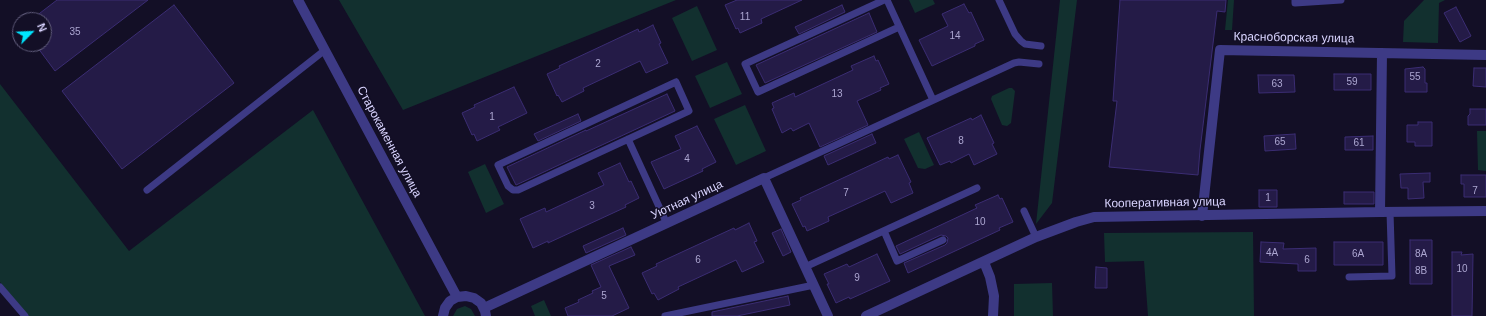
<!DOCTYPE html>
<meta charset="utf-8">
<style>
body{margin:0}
#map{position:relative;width:1486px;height:316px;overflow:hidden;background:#130f26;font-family:Arial,sans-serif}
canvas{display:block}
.north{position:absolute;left:12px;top:12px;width:40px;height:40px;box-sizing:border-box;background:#130f26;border:1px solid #625e7d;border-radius:50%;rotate:66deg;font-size:11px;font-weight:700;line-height:16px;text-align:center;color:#d9d4ff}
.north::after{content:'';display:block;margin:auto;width:14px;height:18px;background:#00e5ff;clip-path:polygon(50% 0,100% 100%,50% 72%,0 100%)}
</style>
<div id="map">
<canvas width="1486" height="316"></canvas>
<div class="north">N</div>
</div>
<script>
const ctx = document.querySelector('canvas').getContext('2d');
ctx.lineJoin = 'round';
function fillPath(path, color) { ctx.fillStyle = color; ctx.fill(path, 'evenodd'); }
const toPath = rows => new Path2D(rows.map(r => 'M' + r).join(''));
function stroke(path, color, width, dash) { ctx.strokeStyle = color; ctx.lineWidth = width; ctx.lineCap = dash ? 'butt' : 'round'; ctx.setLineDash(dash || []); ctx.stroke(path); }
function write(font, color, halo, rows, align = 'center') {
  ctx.font = font + ' Arial,sans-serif'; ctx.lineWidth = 3; ctx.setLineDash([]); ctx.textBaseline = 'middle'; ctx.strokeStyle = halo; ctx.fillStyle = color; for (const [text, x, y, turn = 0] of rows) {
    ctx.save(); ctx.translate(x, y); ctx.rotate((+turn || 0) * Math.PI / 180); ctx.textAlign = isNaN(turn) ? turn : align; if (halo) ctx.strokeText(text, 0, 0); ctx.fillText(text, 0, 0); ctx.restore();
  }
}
fillPath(toPath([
 [339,0,676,0,403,110],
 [909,0,933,0,935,4,915,13],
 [1060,0,1077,0,1052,203,1036,224],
 [1228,0,1234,0,1232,30,1225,30],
 [1424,0,1445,0,1439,3,1438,43,1403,42,1404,21],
 [697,6,717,50,692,61,672,18],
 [727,62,742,94,710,108,695,76],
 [0,84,129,251,313,110,425,316,27,316,0,282],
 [1009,88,1012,88,1015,91,1011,123,1007,126,1002,125,991,99,992,96],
 [745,105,766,151,736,165,714,119],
 [1477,131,1486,131,1486,171,1478,170],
 [919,132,934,165,925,169,918,168,904,139],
 [485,164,504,204,486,213,468,172],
 [1253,232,1254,316,1148,316,1144,261,1105,262,1104,233],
 [1052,283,1053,316,1014,316,1014,284],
 [544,300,551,316,535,316,531,306],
 [465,306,471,309,475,316,453,316,457,309]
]), '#12302f');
const building = toPath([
 [57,0,148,0,55,71,35,44,44,44,44,20,31,20,57,0],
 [737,0,802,0,761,19,762,23,740,33,738,28,736,29,725,5,737,0],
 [1120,0,1226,0,1225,12,1217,11,1200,150,1198,175,1109,167,1117,101,1113,101,1120,0],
 [964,4,969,13,971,12,984,40,975,44,975,46,932,66,919,40,948,26,942,14,964,4],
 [174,5,234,83,122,169,62,91,174,5],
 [842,5,845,12,799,34,795,27,842,5],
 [1456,7,1471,36,1460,42,1444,13,1456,7],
 [869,13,877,32,765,83,756,65,869,13],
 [653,25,661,43,659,44,668,63,646,73,640,61,583,88,584,91,562,102,558,95,557,96,547,74,560,68,559,66,638,29,639,32,653,25],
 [874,56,876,61,878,60,889,84,880,88,881,90,857,101,868,125,820,147,809,123,793,131,791,128,782,133,772,109,774,108,772,103,794,93,795,97,853,70,851,66,874,56],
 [1423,67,1425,69,1425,83,1427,83,1427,92,1405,92,1405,69,1423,67],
 [1474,68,1486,68,1486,87,1473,86,1474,68],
 [1334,74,1371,74,1371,90,1334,90,1334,74],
 [1258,75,1294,75,1295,92,1259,93,1258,75],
 [514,87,527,113,498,127,500,130,477,141,474,134,472,135,462,113,475,107,474,105,514,87],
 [667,94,675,111,516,185,507,167,586,130,586,131,667,94],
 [1470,109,1486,109,1486,125,1468,125,1468,116,1470,114,1470,109],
 [578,114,581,121,538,141,534,134,578,114],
 [981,115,994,143,992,144,997,154,974,165,969,154,951,163,950,161,940,165,927,138,971,118,972,120,981,115],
 [1418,122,1432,122,1432,146,1415,146,1415,142,1407,142,1407,125,1418,125,1418,122],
 [697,126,716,162,702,169,703,171,664,189,651,162,681,149,675,136,697,126],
 [872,134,876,143,828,165,824,156,872,134],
 [1295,134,1296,149,1265,151,1264,136,1295,134],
 [1373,136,1373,150,1345,150,1345,137,1373,136],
 [898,155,911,182,909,183,913,193,891,203,885,191,828,217,829,221,807,231,805,226,803,227,792,204,801,200,800,198,888,157,889,159,898,155],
 [620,163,629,182,631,181,639,198,625,205,626,207,548,243,548,241,533,248,520,219,545,208,546,212,604,185,598,173,620,163],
 [1430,173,1430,182,1423,182,1424,198,1408,199,1408,188,1401,188,1400,174,1430,173],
 [1461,175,1486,175,1486,197,1464,197,1464,184,1461,184,1461,175],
 [1259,190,1277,190,1277,207,1259,207,1259,190],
 [1344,192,1374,192,1374,204,1344,204,1344,192],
 [998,195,1000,199,1002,198,1013,222,999,228,1000,230,908,273,904,263,945,245,947,243,948,238,946,236,941,235,900,254,896,246,977,208,975,205,998,195],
 [749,223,757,241,754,242,764,262,742,272,736,260,678,287,679,289,658,300,654,293,652,294,642,273,657,266,656,264,734,228,735,230,749,223],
 [623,228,626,235,586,253,583,246,623,228],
 [781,229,791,252,783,256,772,233,781,229],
 [1410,240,1432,240,1432,284,1410,284,1410,240],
 [1261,242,1284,243,1283,249,1316,248,1316,271,1298,271,1298,264,1260,262,1261,242],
 [1334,242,1383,242,1383,265,1334,265,1334,242],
 [631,247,635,255,609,266,629,308,612,316,568,316,565,308,579,302,578,300,593,293,592,291,601,287,591,265,631,247],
 [1452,252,1462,252,1461,255,1473,254,1472,316,1452,316,1452,252],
 [877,254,890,281,850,299,849,297,836,303,827,284,829,284,824,274,847,264,849,267,877,254],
 [1096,267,1107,268,1107,288,1095,288,1096,267],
 [788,296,790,305,737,316,712,316,712,312,788,296]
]);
fillPath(building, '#241b47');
stroke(building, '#3b2d73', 1);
stroke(toPath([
 [884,0,745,64,758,92,899,27],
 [887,0,933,100],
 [999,0,1015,34,1021,41,1025,44,1041,46],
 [1295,0,1295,3,1341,0],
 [676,82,689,111,518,190,513,190,508,186,498,165,676,82],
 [628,139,667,224],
 [764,178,1014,63,1019,62,1039,64],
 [147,190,325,50],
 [1024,211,1036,237],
 [884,231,897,261,943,240],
 [805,267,977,188],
 [1349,277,1392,276,1390,212],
 [0,287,25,316],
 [665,316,814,285]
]), '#3d3a85', 7);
stroke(toPath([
 [1380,212,1382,53],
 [1202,216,1220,50,1486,55],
 [984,262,990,277,994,296,993,316],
 [484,308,764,178,828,316],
 [866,316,1036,237,1076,222,1094,217,1380,212,1486,211]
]), '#3d3a85', 10);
stroke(toPath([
 [298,0,457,297],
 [443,316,445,308,450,301,457,297,466,296,474,298,481,303,485,311,486,316]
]), '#3d3a85', 10);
write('10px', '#aca6d1', null, [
 ["11",745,17],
 ["35",75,32],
 ["14",955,36],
 ["2",598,64],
 ["55",1415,77],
 ["59",1352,82],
 ["63",1277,84],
 ["13",837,94],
 ["1",492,117],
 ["8",961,141],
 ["65",1280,142],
 ["61",1359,143],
 ["4",687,159],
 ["7",1475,191],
 ["7",846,193],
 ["1",1268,198],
 ["3",592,206],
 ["10",980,222],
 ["4А",1272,253],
 ["6А",1358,254],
 ["8А",1421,254],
 ["6",698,260],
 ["6",1307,260],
 ["10",1462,269],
 ["8В",1421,271],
 ["9",857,278],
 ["5",604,296]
]);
write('12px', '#d9d4ff', '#130f26', [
 ["Красноборская улица",1294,38,1],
 ["Старокаменная улица",389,142,62],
 ["Уютная улица",687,200,-25],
 ["Кооперативная улица",1165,203,-1]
]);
</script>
